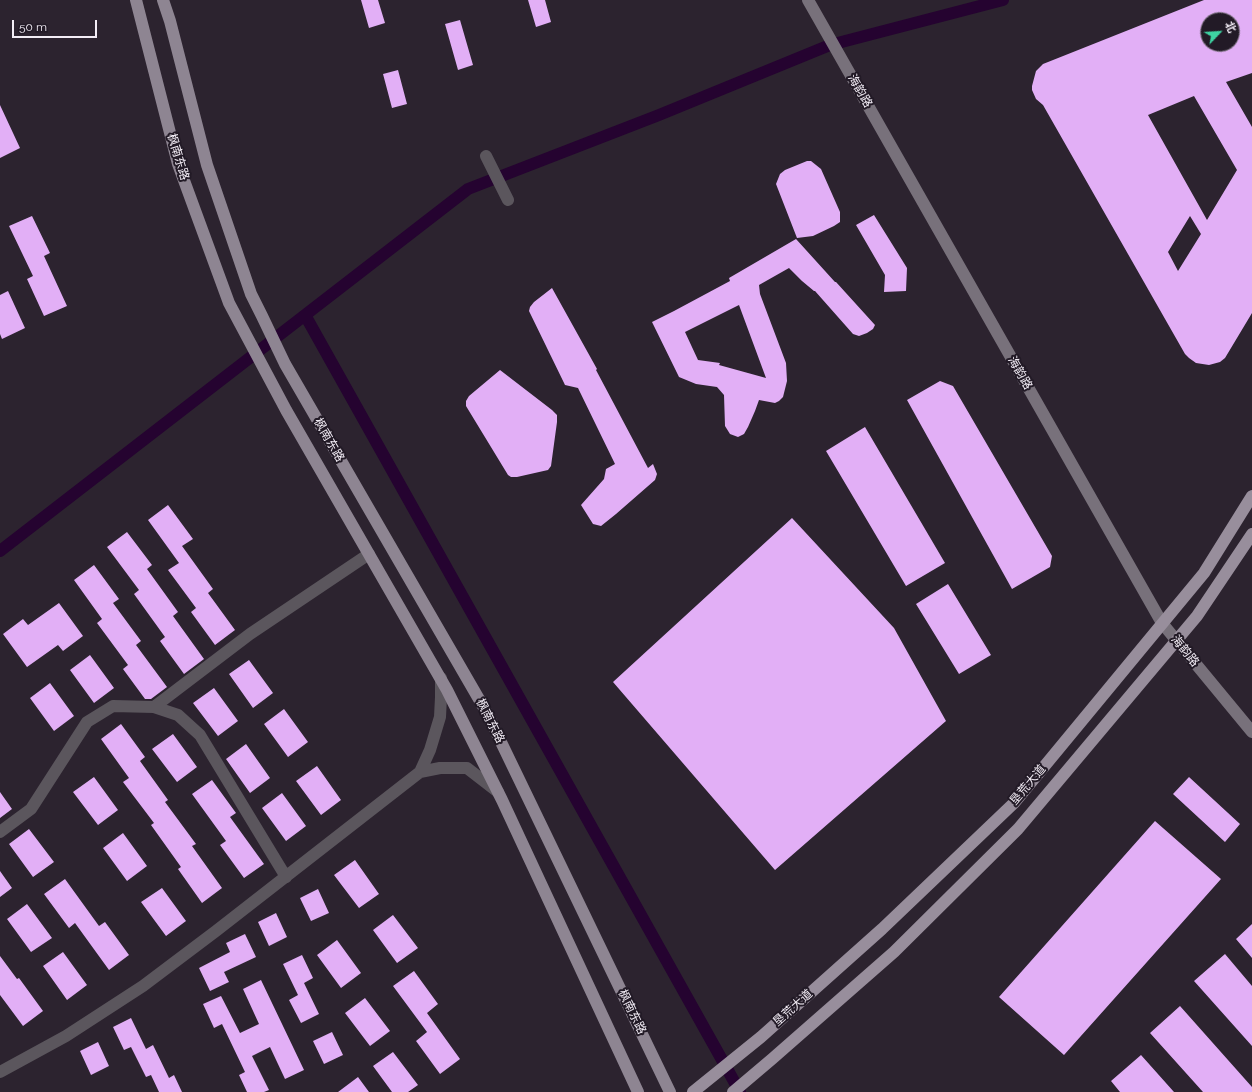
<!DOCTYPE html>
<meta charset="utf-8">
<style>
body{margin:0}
#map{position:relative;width:1252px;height:1092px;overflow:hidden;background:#2c232f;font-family:Raleway,"Noto Sans SC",sans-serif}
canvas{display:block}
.north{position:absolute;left:1200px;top:12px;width:40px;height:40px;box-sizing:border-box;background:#221a26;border:1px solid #766e79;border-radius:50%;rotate:65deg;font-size:11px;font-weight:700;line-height:16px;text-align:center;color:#f3edf6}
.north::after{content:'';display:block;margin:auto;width:14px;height:18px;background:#3ed4a3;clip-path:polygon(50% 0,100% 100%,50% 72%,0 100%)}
.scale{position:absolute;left:12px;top:20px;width:85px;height:18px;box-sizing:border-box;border:2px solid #f3edf6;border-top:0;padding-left:5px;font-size:12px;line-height:14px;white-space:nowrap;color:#f3edf6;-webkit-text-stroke:3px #221a26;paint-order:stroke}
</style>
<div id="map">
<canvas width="1252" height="1092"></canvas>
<div class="north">北</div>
<div class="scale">50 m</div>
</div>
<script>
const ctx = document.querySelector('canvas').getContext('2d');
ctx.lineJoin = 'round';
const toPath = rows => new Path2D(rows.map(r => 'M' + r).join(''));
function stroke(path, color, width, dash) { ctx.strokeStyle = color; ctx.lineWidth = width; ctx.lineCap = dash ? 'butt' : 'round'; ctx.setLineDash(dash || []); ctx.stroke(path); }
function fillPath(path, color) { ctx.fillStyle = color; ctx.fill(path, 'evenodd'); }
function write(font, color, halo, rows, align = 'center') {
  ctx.font = font + ' Raleway,"Noto Sans SC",sans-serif'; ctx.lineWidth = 4; ctx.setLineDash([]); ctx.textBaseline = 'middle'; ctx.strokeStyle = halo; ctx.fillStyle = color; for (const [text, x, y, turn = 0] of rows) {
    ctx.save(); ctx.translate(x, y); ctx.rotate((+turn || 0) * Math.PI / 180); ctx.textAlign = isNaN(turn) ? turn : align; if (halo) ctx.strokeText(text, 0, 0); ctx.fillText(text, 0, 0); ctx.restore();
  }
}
stroke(toPath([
 [305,315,740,1092],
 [0,551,468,189,659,115,830,45,1003,0]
]), '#250330', 12);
fillPath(toPath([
 [361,0,378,0,385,23,369,28],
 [528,0,545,0,551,22,536,27],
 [1204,0,1252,0,1252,73,1226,82,1252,127,1252,313,1225,358,1220,362,1209,365,1196,363,1189,358,1185,354,1043,105,1036,99,1032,90,1032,86,1036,71,1043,64],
 [1208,20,1232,20,1232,44,1208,44],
 [1194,96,1237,170,1207,220,1148,115],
 [1190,216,1201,234,1178,271,1168,252],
 [460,20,473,65,458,70,445,24],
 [398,70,407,104,392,108,383,74],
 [0,105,20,148,0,158],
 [807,161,811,161,821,169,840,212,840,222,834,226,813,236,797,238,776,184,780,174,785,170],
 [874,215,907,268,906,291,884,292,885,275,856,225],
 [32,216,50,253,44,256,67,306,44,316,27,279,33,276,9,226],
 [796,239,835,282,836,282,875,325,873,329,867,333,859,336,853,334,815,291,814,291,802,281,789,268,759,285,760,294,786,363,787,381,783,397,779,401,775,403,759,400,755,411,748,427,744,434,738,437,730,434,725,426,724,395,717,387,696,384,679,377,652,322,674,311,730,281,729,278],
 [739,305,766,378,719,365,720,363,698,360,685,332],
 [552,288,597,369,596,370,648,468,653,464,657,474,655,480,616,514,601,526,593,524,581,505,604,479,606,469,615,464,578,388,565,385,529,311,530,307,534,302],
 [8,291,25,328,2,339,0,334,0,295],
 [500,370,552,410,557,415,557,422,551,466,548,470,517,477,511,477,508,475,466,406,466,401,469,396],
 [940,381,953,386,1052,556,1050,567,1012,589,907,400],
 [865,427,945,563,906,586,826,451],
 [168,505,193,539,182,546,213,589,208,593,235,630,215,645,191,612,196,608,168,570,179,563,148,520],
 [792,518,894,628,946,721,775,870,613,682],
 [127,532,152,565,147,569,178,612,173,616,204,659,184,674,160,641,165,637,134,594,139,590,107,547],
 [94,565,119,599,113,603,141,641,136,645,167,687,151,699,145,699,123,669,128,665,97,623,102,619,74,580],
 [948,584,991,655,959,674,916,604],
 [59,603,83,636,63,651,58,645,27,667,3,634,23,619,28,625],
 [90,655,114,688,94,703,70,670],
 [249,660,273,693,253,708,229,674],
 [50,683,74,716,54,731,30,698],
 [214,688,238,721,218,736,193,703],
 [284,709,308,742,288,757,264,724],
 [121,724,145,757,140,761,168,800,165,802,196,844,192,846,222,888,202,903,178,869,181,867,151,825,154,823,123,782,129,778,101,739],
 [173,734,197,767,177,782,152,749],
 [246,744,270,778,250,793,226,759],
 [317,766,341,800,321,815,296,781],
 [94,777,118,810,98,825,73,792],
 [1189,777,1240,824,1225,842,1173,794],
 [212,780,236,813,230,817,264,864,244,878,220,845,226,841,192,794],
 [0,792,12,809,0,818],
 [282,793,306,826,286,841,262,808],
 [1155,821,1221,879,1064,1055,999,997],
 [29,829,54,862,33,877,9,844],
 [123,833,147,866,127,881,103,848],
 [355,860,379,894,359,908,334,875],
 [0,871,12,888,0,897],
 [65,879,99,926,105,922,129,955,109,970,75,923,69,928,44,894],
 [162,888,186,921,166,936,141,902],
 [318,889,329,913,311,921,300,898],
 [27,904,52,938,31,952,7,919],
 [276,913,287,937,269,946,258,922],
 [393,915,418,948,397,963,373,930],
 [1252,924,1252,958,1236,939],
 [245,934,256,957,224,972,229,982,210,991,199,968,230,952,226,943],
 [337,940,361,973,341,988,317,955],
 [63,952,87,985,67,1000,43,966],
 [1225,954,1252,986,1252,1046,1194,981],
 [302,955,313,978,304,983,319,1014,301,1023,289,1000,298,995,283,964],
 [0,956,17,979,19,978,43,1011,23,1026,0,995],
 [414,971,438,1004,427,1013,460,1059,440,1074,416,1041,427,1032,393,986],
 [261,980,304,1070,285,1079,270,1047,252,1056,269,1090,264,1092,247,1092,239,1075,245,1072,222,1024,214,1028,203,1004,221,996,240,1033,259,1024,243,989],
 [365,998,390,1031,370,1046,345,1013],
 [1180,1006,1252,1087,1252,1092,1203,1092,1150,1033],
 [131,1018,146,1049,153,1045,169,1078,174,1075,182,1092,159,1092,151,1075,146,1077,131,1047,124,1050,113,1027],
 [332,1032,343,1055,324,1064,313,1041],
 [98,1042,109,1066,91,1075,80,1051],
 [393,1052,418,1085,408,1092,392,1092,373,1066],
 [1141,1055,1174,1092,1120,1092,1111,1081],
 [358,1077,369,1092,338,1092]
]), '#e2aff6');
stroke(toPath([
 [486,156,508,200],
 [441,678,441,697,440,717,430,750,420,772,440,768,467,768,498,792],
 [154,707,178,715,200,735,286,877],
 [0,832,31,809,87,722,113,706,154,707,250,634,369,554],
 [0,1072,66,1036,143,986,216,931,420,772]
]), '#5b565d', 12);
stroke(toPath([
 [808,0,1162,623,1252,732]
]), '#78717b', 12);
stroke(toPath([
 [136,0,178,164,229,303,286,410,447,690,502,800,638,1092],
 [163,0,170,21,207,165,251,294,262,316,285,364,487,713,670,1092]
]), '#8e8592', 12);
stroke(toPath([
 [693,1092,761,1037,882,929,1014,803,1204,573,1252,496],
 [733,1092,772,1059,894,952,1018,829,1197,616,1252,534]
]), '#988e9c', 12);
write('12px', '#f3edf6', '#221a26', [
 ["海韵路",860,91,60],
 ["枫南东路",178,157,73],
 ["海韵路",1020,373,60],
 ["枫南东路",329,440,60],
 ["海韵路",1185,651,51],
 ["枫南东路",490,721,63],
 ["垦荒大道",1028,785,-50],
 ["垦荒大道",793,1008,-42],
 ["枫南东路",632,1012,64]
]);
</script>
